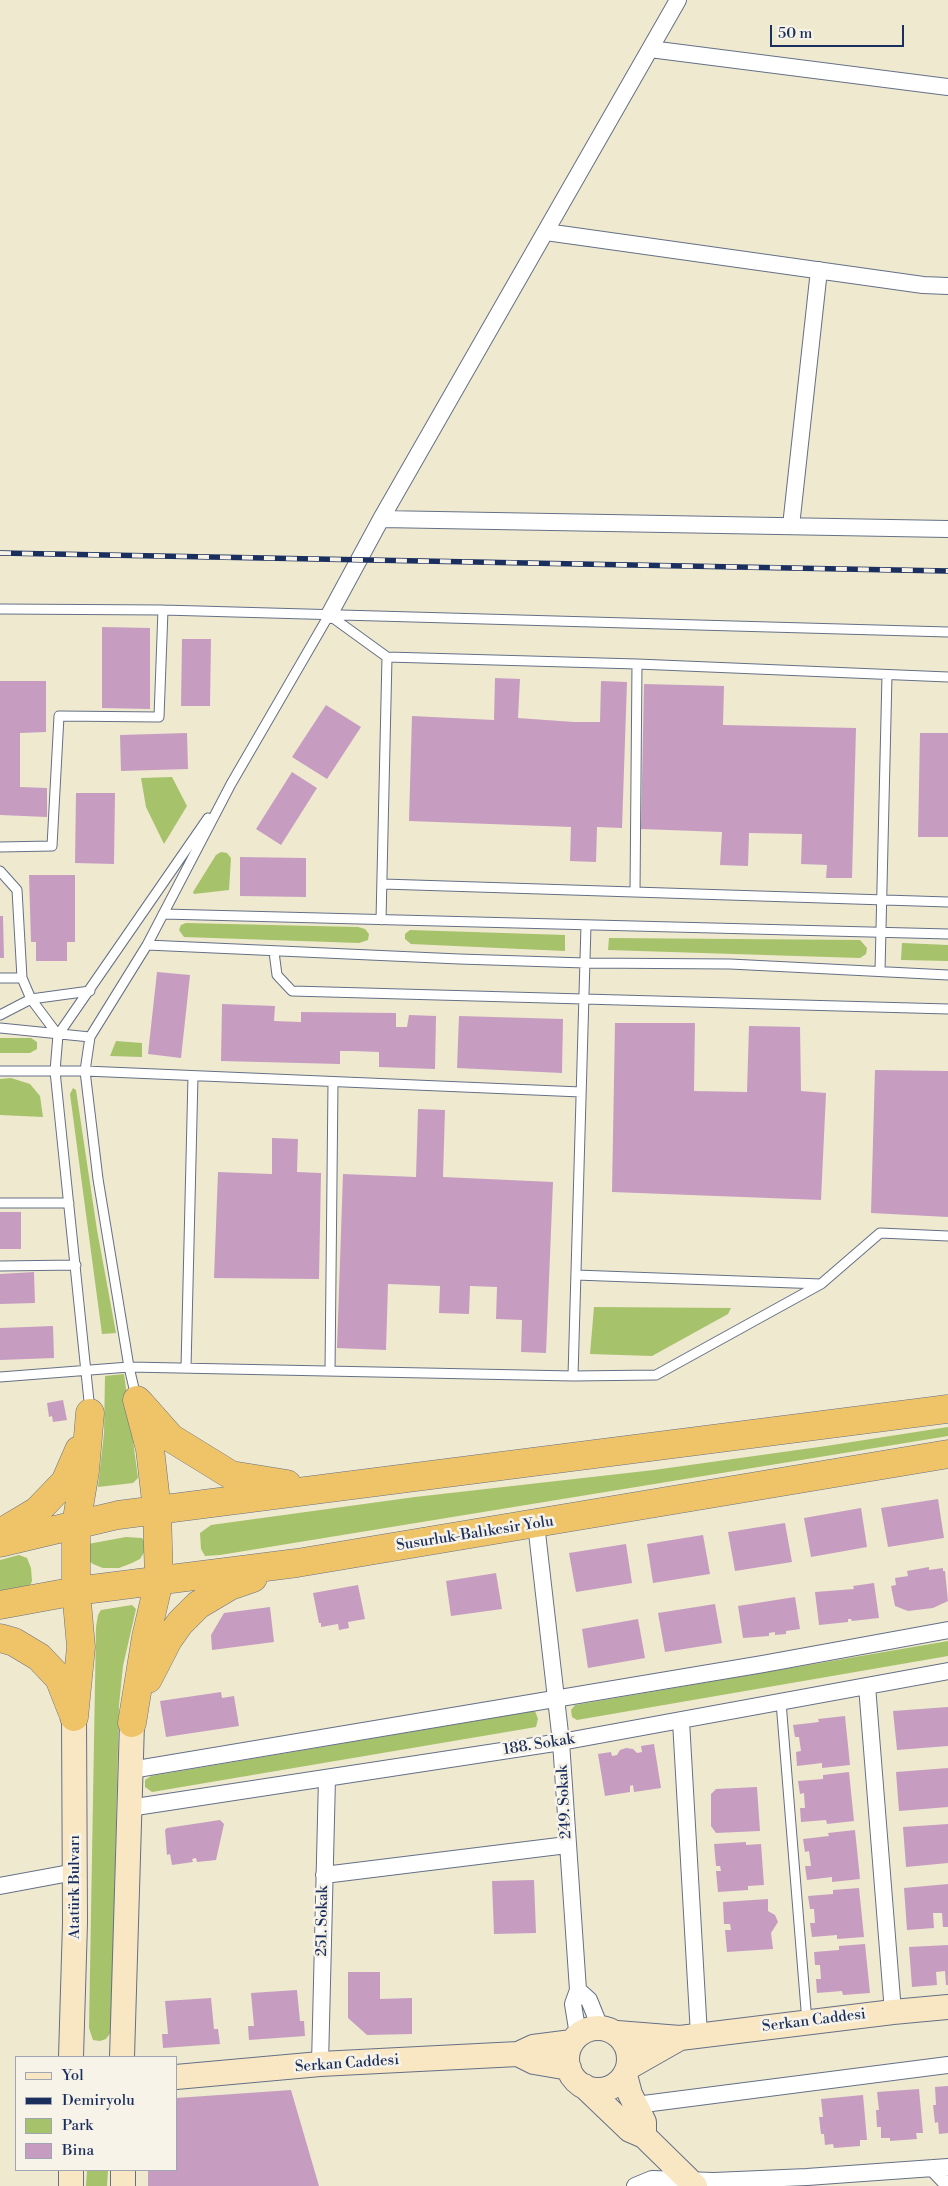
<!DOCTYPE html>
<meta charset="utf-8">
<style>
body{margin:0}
#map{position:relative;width:948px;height:2186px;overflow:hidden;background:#efe9d0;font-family:"Libre Bodoni",serif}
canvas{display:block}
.legend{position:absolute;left:15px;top:2056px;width:162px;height:115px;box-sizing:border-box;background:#f7f3e8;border:1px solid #9fa5b1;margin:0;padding:6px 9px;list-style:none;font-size:15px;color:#1b2f5e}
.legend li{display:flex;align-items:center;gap:10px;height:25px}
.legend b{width:25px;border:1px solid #9fa5b1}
.scale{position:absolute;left:770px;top:25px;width:134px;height:22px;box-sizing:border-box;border:2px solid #1b2f5e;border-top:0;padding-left:6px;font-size:15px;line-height:18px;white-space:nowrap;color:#1b2f5e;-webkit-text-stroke:4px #f7f3e8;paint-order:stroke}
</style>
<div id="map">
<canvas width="948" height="2186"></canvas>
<ul class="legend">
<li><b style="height:6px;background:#f9e7c3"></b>Yol</li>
<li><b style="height:6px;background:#1b2f5e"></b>Demiryolu</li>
<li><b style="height:14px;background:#a6c26a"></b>Park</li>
<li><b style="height:14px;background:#c69dc0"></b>Bina</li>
</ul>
<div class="scale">50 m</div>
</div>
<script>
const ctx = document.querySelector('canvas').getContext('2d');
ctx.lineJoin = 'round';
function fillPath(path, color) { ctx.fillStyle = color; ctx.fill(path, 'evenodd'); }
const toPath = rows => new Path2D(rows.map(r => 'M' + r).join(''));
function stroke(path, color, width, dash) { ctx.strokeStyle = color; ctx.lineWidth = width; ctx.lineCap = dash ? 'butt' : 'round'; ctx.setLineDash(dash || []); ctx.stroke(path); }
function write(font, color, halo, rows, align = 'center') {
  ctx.font = font + ' "Libre Bodoni",serif'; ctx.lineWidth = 5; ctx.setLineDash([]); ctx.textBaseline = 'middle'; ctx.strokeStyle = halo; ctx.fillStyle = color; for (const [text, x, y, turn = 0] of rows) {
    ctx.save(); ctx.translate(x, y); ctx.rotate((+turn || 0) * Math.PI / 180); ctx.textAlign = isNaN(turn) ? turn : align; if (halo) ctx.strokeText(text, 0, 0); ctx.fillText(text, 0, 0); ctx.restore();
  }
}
fillPath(toPath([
 [172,777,187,806,164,844,146,807,141,778],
 [221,852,227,853,231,858,229,890,194,894,193,892,216,855],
 [186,923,358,927,365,929,369,934,368,940,359,943,184,937,179,930,181,925],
 [410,930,565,935,565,951,411,944,405,939,405,934],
 [609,938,860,940,867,948,866,954,860,958,608,950],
 [902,943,948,945,948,961,901,960],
 [0,1038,31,1038,37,1042,37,1049,30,1053,0,1053],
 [116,1041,142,1043,142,1057,110,1056],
 [11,1078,30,1084,40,1096,43,1117,0,1115,0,1079],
 [73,1088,76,1090,97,1230,116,1333,102,1334,70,1094],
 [594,1307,731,1308,728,1314,652,1356,590,1354],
 [124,1374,138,1478,133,1483,98,1487,104,1433,105,1376],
 [948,1427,948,1436,220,1555,205,1556,201,1549,200,1533,211,1525,415,1497,654,1470,826,1446],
 [126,1537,142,1538,146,1544,145,1551,140,1559,132,1563,119,1568,103,1568,93,1564,84,1557,88,1544],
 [19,1555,27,1558,31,1568,32,1581,29,1588,0,1593,0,1560],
 [132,1605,136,1609,123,1666,119,1705,111,2032,106,2039,100,2041,93,2040,89,2028,96,1627,98,1615,101,1610],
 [948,1641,948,1656,577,1720,572,1717,571,1710,575,1705],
 [535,1711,538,1719,536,1727,152,1792,145,1787,145,1780,151,1776],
 [87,2170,108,2170,107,2186,86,2186]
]), '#a6c26a');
fillPath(toPath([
 [102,627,150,628,150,709,102,708],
 [182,639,211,639,210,706,181,706],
 [495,678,520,679,518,718,574,722,600,722,601,681,627,682,622,828,597,827,596,862,570,861,571,827,409,821,412,716,494,720],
 [0,681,46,681,46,732,20,733,20,787,47,788,47,817,0,815],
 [644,684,724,686,723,725,856,728,852,878,826,878,827,865,801,864,802,834,749,833,748,866,720,865,722,832,641,829],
 [326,705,361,727,327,779,292,757],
 [187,733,188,769,121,771,120,735],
 [920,733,948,733,948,837,918,837],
 [292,772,317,788,281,845,256,829],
 [76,793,115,793,114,864,75,863],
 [240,857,306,858,306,897,240,896],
 [29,875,75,875,75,942,67,942,67,961,36,961,36,942,31,942],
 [0,916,3,916,4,958,0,958],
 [157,972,190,975,181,1058,148,1054],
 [222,1004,275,1006,274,1021,301,1022,301,1012,396,1013,396,1027,407,1027,409,1015,436,1016,435,1069,379,1067,379,1052,353,1051,340,1051,340,1064,221,1061],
 [459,1016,563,1019,562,1073,457,1068],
 [615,1023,695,1023,694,1091,747,1092,749,1026,800,1027,801,1091,826,1093,821,1200,612,1192],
 [875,1070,948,1071,948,1217,871,1213],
 [418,1109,445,1110,443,1177,553,1182,546,1353,521,1352,522,1320,496,1319,497,1287,470,1286,469,1314,439,1313,440,1286,388,1284,386,1350,337,1348,343,1174,416,1177],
 [272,1138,298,1139,297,1172,321,1173,319,1279,214,1278,218,1172,272,1174],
 [0,1212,21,1212,21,1249,0,1249],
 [34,1272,35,1303,0,1304,0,1274],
 [53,1326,54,1358,0,1360,0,1328],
 [63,1400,67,1420,53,1422,52,1416,49,1417,47,1403],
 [938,1499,944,1538,888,1547,881,1508],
 [861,1508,867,1547,811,1557,804,1518],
 [785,1523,792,1562,735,1571,728,1532],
 [703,1535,710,1574,653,1583,647,1544],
 [626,1544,632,1583,576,1592,569,1553],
 [929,1567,929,1570,943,1568,943,1571,945,1571,948,1601,933,1608,908,1611,895,1606,891,1586,896,1585,895,1578,908,1576,907,1571],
 [496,1573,502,1609,451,1616,446,1581],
 [874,1583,879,1618,852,1621,851,1619,848,1619,848,1622,819,1625,815,1592,854,1589,853,1586],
 [358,1585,365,1619,348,1622,349,1628,339,1630,338,1624,321,1627,321,1623,319,1623,313,1593],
 [795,1597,800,1629,786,1631,786,1634,775,1635,775,1632,769,1633,769,1636,743,1638,738,1606],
 [715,1604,722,1643,665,1652,658,1613],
 [270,1607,274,1642,212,1650,211,1635,224,1613],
 [638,1619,645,1658,588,1668,582,1629],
 [221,1692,222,1698,234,1696,239,1726,166,1737,160,1701],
 [948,1707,948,1746,897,1750,893,1711],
 [845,1716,850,1765,822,1768,822,1763,797,1766,796,1752,801,1751,799,1737,795,1737,793,1725,819,1722,818,1719],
 [654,1744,661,1788,634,1792,633,1785,630,1786,630,1792,605,1796,598,1754,611,1752,612,1756,617,1755,620,1750,626,1748,633,1749,637,1753,642,1752,641,1746],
 [948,1768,948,1807,899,1811,896,1772],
 [849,1772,854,1821,827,1824,826,1820,801,1822,800,1808,805,1808,804,1793,800,1794,798,1781,823,1779,823,1775],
 [757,1787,760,1831,716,1833,711,1826,711,1794,716,1789],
 [220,1820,224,1824,216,1860,197,1862,196,1858,192,1859,193,1862,172,1865,170,1854,167,1855,165,1830,167,1828],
 [948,1824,948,1863,906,1867,903,1827],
 [855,1830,860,1879,832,1882,832,1877,807,1880,805,1866,811,1866,809,1851,805,1852,803,1839,829,1836,828,1833],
 [746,1842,746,1845,761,1844,764,1885,748,1886,748,1890,718,1892,716,1871,721,1871,720,1866,716,1866,714,1844],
 [534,1880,536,1933,494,1934,492,1881],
 [948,1884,948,1927,943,1927,942,1913,933,1913,934,1928,907,1930,904,1888],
 [859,1888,864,1937,837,1939,837,1935,812,1937,810,1923,815,1923,814,1909,810,1909,808,1896,833,1894,833,1890],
 [768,1899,768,1911,775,1915,778,1922,771,1933,773,1949,727,1952,725,1930,731,1930,730,1924,724,1924,723,1902],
 [865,1944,870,1993,843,1995,842,1991,817,1993,816,1979,821,1979,820,1965,815,1965,814,1952,839,1950,839,1946],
 [948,1945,948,1985,946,1985,945,1971,936,1972,937,1985,912,1987,909,1947],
 [348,1972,380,1972,380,1999,412,1998,412,2034,367,2035,348,2018],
 [297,1990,300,2021,304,2021,305,2036,249,2040,248,2026,254,2026,251,1993],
 [211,1998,214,2029,218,2029,220,2044,163,2048,162,2034,168,2034,165,2001],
 [948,2086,948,2133,939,2134,938,2122,935,2123,933,2105,936,2105,935,2087],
 [919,2089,923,2133,916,2133,917,2139,890,2141,890,2138,881,2138,881,2127,877,2127,876,2110,879,2110,877,2092],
 [291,2090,319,2186,148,2186,148,2170,176,2170,176,2098],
 [863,2095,867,2140,860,2140,860,2146,834,2148,833,2144,825,2145,824,2134,821,2134,819,2117,823,2117,821,2099]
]), '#c69dc0');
const lane = toPath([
 [0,609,163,610,948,632],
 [0,847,52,846,59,716,159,717,163,610],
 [0,871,17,890,22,978,31,999,58,1035],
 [383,884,948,902],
 [635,892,637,664],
 [163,914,948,934],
 [381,920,387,657],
 [147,945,459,959,585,963,730,964,948,975],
 [274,952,277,975,292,991,948,1009],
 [880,971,887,675],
 [0,978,22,978],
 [0,1015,31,999,90,991],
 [0,1028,90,1037],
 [0,1071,85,1071,581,1092],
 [0,1203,69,1203],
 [0,1266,76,1265],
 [576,1275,821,1284],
 [186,1368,193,1076],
 [330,1371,333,1082],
 [573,1376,586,925],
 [0,1377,129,1367,573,1376,656,1375,821,1284,880,1233,948,1236],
 [136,1397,129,1367,98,1179,85,1071,90,1037,147,945,231,784,329,615,387,657,637,664,948,677],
 [90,1411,55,1071,58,1035,208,818],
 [781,1702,807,2022]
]);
const street = toPath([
 [650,49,948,87],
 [546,232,923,285,948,286],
 [381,519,948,529],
 [791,526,819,270],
 [329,615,381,519,678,0],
 [536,1524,561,1742,578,1990],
 [867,1686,893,2012],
 [681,1721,699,2035],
 [131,1770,763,1664,948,1630],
 [129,1808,561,1742,948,1671],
 [324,1875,567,1845],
 [0,1886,75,1872],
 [578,2035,573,2004,578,1990,589,2000,600,2027],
 [320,2064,327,1778],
 [636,2105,948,2065],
 [933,2168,948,2184],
 [635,2186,652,2179,714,2181,807,2177,948,2167]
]);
const secondary = toPath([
 '567 2059a31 31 0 1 1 62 0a31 31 0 1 1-62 0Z',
 [617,2033,680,2038,893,2012,948,2007],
 [71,2057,75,1923,74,1717],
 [122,2057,132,1723],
 [629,2067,680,2038],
 [569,2068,534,2062,518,2054,533,2047,572,2042],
 [176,2077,320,2064,518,2054],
 [584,2086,630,2130,644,2136,644,2122,630,2094,625,2075],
 [644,2136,695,2186],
 [71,2170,71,2186],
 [123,2170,123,2186]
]);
const highway = toPath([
 [140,1403,171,1438,231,1475,287,1484],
 [0,1533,37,1511,65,1482,79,1450],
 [0,1543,118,1515,948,1409],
 [0,1605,76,1591,297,1563,948,1454],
 [0,1638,14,1642,39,1657,59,1678,72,1711],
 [148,1679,168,1640,180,1623,198,1605,230,1586,253,1578],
 [74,1717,81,1647,76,1591,76,1525,85,1471,90,1413],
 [132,1723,146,1637,159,1581,157,1510,150,1449,137,1400]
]);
stroke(lane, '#657086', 11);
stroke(street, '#657086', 18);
stroke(secondary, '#657086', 26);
stroke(highway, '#657086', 29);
stroke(lane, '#fff', 9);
stroke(street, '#fff', 16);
stroke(secondary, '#f9e7c3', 24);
stroke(highway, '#efc469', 28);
const rail = toPath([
 [0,553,948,571]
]);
stroke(rail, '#1b2f5e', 5.5);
stroke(rail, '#f7f3e8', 4, [11]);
write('15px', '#1b2f5e', '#f7f3e8', [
 ["Susurluk-Balıkesir Yolu",475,1534,-9],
 ["188. Sokak",539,1745,-9],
 ["249. Sokak",565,1802,-93],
 ["Atatürk Bulvarı",75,1887,-90],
 ["251. Sokak",323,1921,-89],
 ["Serkan Caddesi",814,2021,-7],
 ["Serkan Caddesi",347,2064,-4]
]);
</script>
